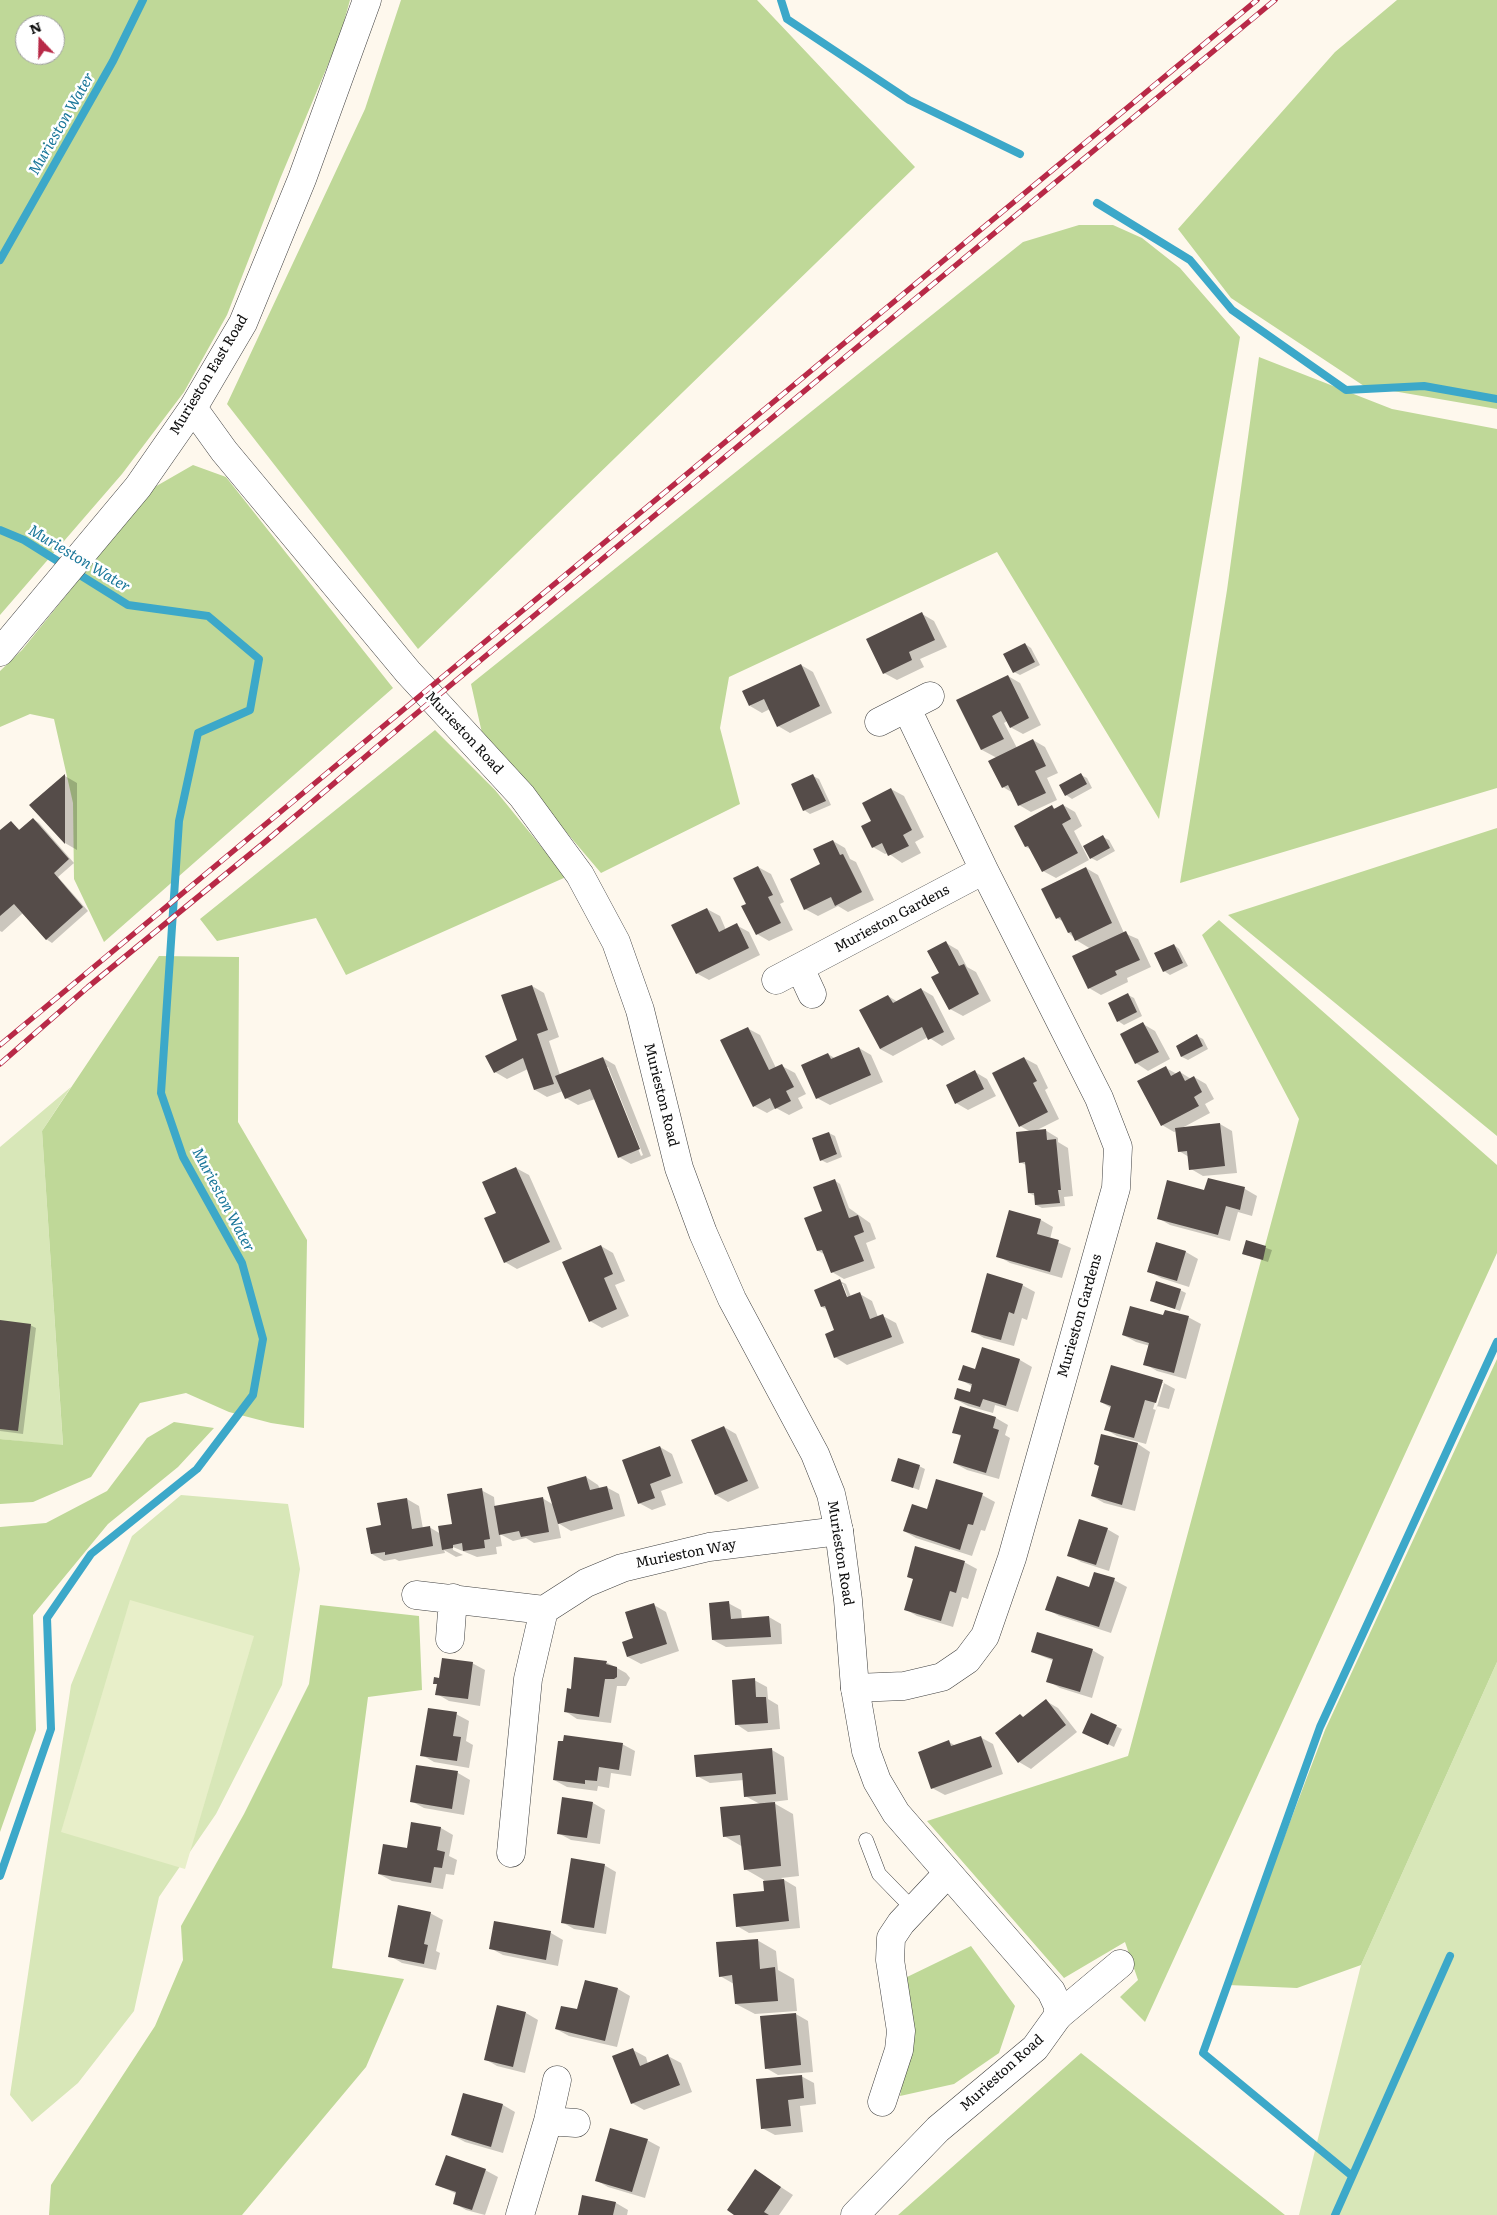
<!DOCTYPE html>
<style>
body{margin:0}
#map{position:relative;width:1497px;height:2215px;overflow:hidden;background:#fef8ed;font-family:Literata,serif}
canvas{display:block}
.north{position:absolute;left:15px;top:15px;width:50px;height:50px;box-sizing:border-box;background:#fff;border:1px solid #9e9e9e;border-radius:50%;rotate:339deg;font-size:14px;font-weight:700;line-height:20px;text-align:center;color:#0d0d0d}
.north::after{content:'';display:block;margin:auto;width:18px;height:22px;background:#b82947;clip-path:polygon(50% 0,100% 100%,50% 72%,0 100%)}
</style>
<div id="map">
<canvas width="1497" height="2215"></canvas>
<div class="north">N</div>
</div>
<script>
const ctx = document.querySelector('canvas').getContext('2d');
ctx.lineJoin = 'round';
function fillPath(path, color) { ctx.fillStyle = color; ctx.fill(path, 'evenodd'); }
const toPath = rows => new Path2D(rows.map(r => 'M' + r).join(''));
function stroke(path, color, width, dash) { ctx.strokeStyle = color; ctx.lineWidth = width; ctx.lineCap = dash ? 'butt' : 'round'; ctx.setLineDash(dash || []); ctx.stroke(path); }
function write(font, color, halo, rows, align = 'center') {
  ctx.font = font + ' Literata,serif'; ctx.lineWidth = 5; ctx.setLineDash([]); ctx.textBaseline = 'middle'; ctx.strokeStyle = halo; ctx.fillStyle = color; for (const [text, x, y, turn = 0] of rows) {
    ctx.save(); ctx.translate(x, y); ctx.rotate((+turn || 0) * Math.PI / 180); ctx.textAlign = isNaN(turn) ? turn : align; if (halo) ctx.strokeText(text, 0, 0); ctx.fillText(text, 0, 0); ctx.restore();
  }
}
fillPath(toPath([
 [71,1087,42,1131,63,1446,0,1439,0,1147],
 [181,1495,288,1504,300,1569,282,1685,216,1814,159,1897,134,2011,78,2083,32,2122,10,2095,71,1685,132,1536],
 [1497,1662,1497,2215,1299,2215,1361,1965]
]), '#d8e7b8');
fillPath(toPath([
 [0,0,350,0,340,36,280,179,227,315,184,392,122,474,0,615],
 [25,25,55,25,55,55,25,55],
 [401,0,757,0,915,167,418,649,227,404,365,109],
 [1397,0,1497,0,1497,409,1364,386,1231,298,1178,229,1335,52],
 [1079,225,1113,225,1142,238,1180,268,1240,337,1159,819,997,552,729,677,720,728,740,804,601,873,482,733,471,684,1023,242],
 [1259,357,1392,409,1497,429,1497,788,1180,883,1227,590],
 [193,465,226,477,393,688,104,942,74,879,73,803,54,719,30,714,0,727,0,671,22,650,153,488],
 [435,730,495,790,566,877,346,975,316,918,217,941,200,919],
 [1497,828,1497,1136,1228,915],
 [1219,920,1497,1165,1497,1253,1145,2022,1120,1997,1138,1980,1125,1942,1064,1978,927,1821,1128,1756,1299,1119,1202,935],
 [159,956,239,957,238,1122,307,1240,304,1428,271,1423,229,1412,186,1393,140,1403,91,1477,33,1502,0,1504,0,1439,63,1445,42,1131],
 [1497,1359,1497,1662,1361,1965,1297,1988,1228,1985,1325,1730],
 [174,1422,214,1428,178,1467,108,1524,33,1615,36,1730,0,1832,0,1527,46,1523,107,1491,147,1438],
 [320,1605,419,1616,422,1690,368,1697,332,1968,404,1979,366,2067,242,2215,49,2215,51,2185,155,2026,183,1960,181,1926,244,1814,309,1684],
 [971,1946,1015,2006,999,2053,954,2084,900,2096,912,2029,905,1978],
 [1081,2053,1285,2215,898,2215]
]), '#bfd898');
fillPath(toPath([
 [130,1600,254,1636,185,1869,61,1832]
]), '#e8efc9');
fillPath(toPath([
 [922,614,934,621,947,647,920,659,924,667,897,680,884,673],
 [1025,644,1031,648,1040,665,1020,675,1014,672],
 [801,665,813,672,832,713,790,733,778,726,770,709,762,713,750,706],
 [1008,676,1020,683,1041,725,1023,734,1010,727,1007,721,1004,723,1017,748,1033,740,1045,747,1058,773,1047,778,1057,800,1031,812,1019,805,1013,793,1003,787,997,758,982,750,958,701],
 [1081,775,1087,778,1092,788,1072,799,1066,795,1061,786],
 [65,776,77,783,77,850,65,843,31,805],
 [813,776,819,779,831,805,810,814,804,810],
 [891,789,904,796,924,837,915,842,921,853,902,863,888,853,885,854,873,847,872,822],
 [1063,805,1075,812,1082,826,1074,831,1089,860,1056,878,1043,871,1032,850,1026,847,1052,807,1056,809],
 [33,819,39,823,74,863,58,877,88,911,52,943,46,939,23,913,2,932,0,931,0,832,11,822,20,830],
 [1103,837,1109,840,1115,851,1097,861,1091,858],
 [833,841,845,848,850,859,856,862,874,900,848,912,838,906,818,916,805,909],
 [758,867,771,874,784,902,780,904,793,930,769,941,757,934,747,904],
 [1086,868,1098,875,1124,933,1138,939,1151,967,1127,978,1128,982,1101,995,1089,988,1091,949,1076,940,1069,933,1064,922,1057,918],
 [707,909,720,916,726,930,736,925,749,932,760,955,709,980,696,973],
 [946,943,958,950,967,967,976,972,991,1001,963,1016,950,1009,941,973],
 [1174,945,1179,949,1188,966,1170,975,1164,971],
 [532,986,544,993,559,1037,549,1041,560,1075,603,1058,615,1065,651,1156,631,1164,619,1157,595,1099,578,1105,566,1098,563,1091,547,1097,535,1090,528,1069,507,1079,495,1072,519,1041],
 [605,1067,608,1067,643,1155,641,1156],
 [921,989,933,996,955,1039,942,1046,928,1037,893,1056,880,1049,888,996,898,1002],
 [1128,995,1134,998,1142,1016,1124,1025,1118,1021],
 [1143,1024,1155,1031,1170,1059,1148,1071,1136,1063,1121,1035],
 [747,1028,760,1035,776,1068,782,1066,795,1073,806,1094,798,1098,803,1108,789,1115,776,1108,767,1113,754,1106],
 [1197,1036,1203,1039,1208,1049,1188,1060,1182,1057,1177,1047],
 [859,1048,871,1055,883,1082,830,1105,817,1098,828,1054,836,1059],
 [1024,1058,1037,1065,1048,1088,1045,1090,1059,1119,1035,1131,1045,1130,1058,1138,1058,1142,1068,1148,1073,1196,1064,1197,1065,1206,1042,1208,1036,1205,1035,1196,1029,1193,1026,1165,1020,1162,1031,1132,1020,1126],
 [1166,1068,1177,1074,1180,1072,1191,1079,1194,1077,1206,1084,1214,1099,1205,1104,1210,1113,1182,1128,1220,1124,1232,1131,1237,1173,1203,1176,1191,1169,1189,1157,1179,1151,1177,1131,1174,1132,1162,1125],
 [975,1072,987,1079,996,1096,968,1110,956,1103],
 [829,1133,835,1136,842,1157,827,1163,821,1160],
 [516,1168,529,1175,562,1249,517,1269,505,1262,498,1214],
 [1208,1179,1245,1189,1257,1196,1252,1216,1238,1212,1230,1241,1170,1225,1158,1218,1205,1192],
 [834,1180,840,1184,849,1208,870,1223,876,1239,866,1243,875,1268,844,1279,832,1272,826,1255,818,1251],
 [1041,1220,1053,1227,1050,1239,1071,1248,1062,1278,1010,1263,998,1256],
 [1246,1241,1272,1250,1268,1262,1243,1254],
 [1157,1243,1186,1252,1198,1259,1189,1287,1161,1278,1148,1271],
 [601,1246,613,1253,625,1281,615,1285,629,1316,602,1328,590,1321],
 [840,1281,846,1284,851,1297,860,1294,872,1301,878,1317,883,1316,896,1323,904,1343,847,1365,835,1357,836,1331,828,1310,822,1307],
 [840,1284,843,1284,850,1303,848,1304],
 [1022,1285,1035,1292,1027,1320,1022,1318,1014,1346,984,1338,972,1331],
 [1180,1290,1186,1293,1180,1311,1151,1300],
 [1164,1317,1188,1317,1201,1324,1186,1379,1157,1371,1145,1364,1150,1346,1136,1342,1123,1335],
 [0,1321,30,1325,36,1328,23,1434,0,1431],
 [983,1349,1020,1360,1032,1367,1018,1412,995,1405,993,1413,968,1406,955,1399,971,1394,973,1387,960,1379,976,1370],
 [1162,1382,1175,1389,1169,1409,1157,1406,1146,1444,1117,1436,1105,1429,1111,1408,1101,1402],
 [1161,1383,1164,1383,1156,1410,1153,1409],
 [996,1418,1008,1425,1005,1435,1010,1438,999,1479,967,1470,954,1463,962,1437,954,1432],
 [724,1427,736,1434,759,1488,728,1502,716,1495],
 [1102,1436,1138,1444,1150,1452,1135,1511,1104,1503,1092,1496,1100,1467,1095,1464],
 [660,1447,672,1454,683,1483,661,1491,666,1505,652,1510,639,1503],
 [919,1466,925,1469,919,1490,892,1480],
 [586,1477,598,1485,600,1489,606,1487,619,1494,625,1516,571,1531,558,1523,561,1538,534,1543,526,1538,513,1541,500,1534,502,1546,496,1547,497,1554,477,1557,453,1547,453,1550,463,1555,456,1557,444,1550,445,1553,399,1561,395,1559,384,1561,372,1554,382,1526,407,1499,419,1506,423,1529,429,1527,441,1534,454,1525,481,1490,494,1497,495,1507,542,1498,554,1505],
 [982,1495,995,1502,985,1531,981,1530,972,1556,916,1538,904,1531,927,1510],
 [1107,1529,1119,1536,1109,1571,1081,1562,1069,1555],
 [964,1562,977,1569,968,1599,962,1597,953,1627,917,1616,905,1609,914,1579],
 [1114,1580,1127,1587,1111,1633,1059,1616,1047,1609],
 [728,1603,741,1610,742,1619,769,1617,781,1624,782,1644,726,1647,713,1640],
 [654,1605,666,1612,679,1651,641,1664,628,1657,635,1638],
 [1092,1650,1104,1657,1092,1698,1060,1688,1048,1681,1054,1661,1032,1652],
 [606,1662,626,1673,630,1678,626,1686,617,1686,611,1723,577,1719,565,1711,572,1690],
 [472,1663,485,1670,480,1706,449,1701,437,1694,438,1685,435,1683],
 [754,1680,767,1687,768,1699,778,1705,780,1729,748,1732,736,1724],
 [1046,1701,1058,1708,1077,1732,1031,1769,1019,1762,1020,1715,1024,1718],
 [456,1714,469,1721,466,1741,473,1745,469,1768,434,1762,422,1755],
 [1092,1715,1122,1729,1114,1747,1089,1735],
 [980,1737,993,1744,1003,1774,945,1795,932,1788,949,1742,956,1746],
 [622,1744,635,1751,631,1776,611,1773,609,1788,598,1786,597,1791,567,1787,554,1780],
 [772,1750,784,1757,788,1800,772,1802,793,1814,799,1876,781,1878,796,1887,800,1928,749,1933,737,1926,765,1892,764,1880,745,1869,743,1847,724,1836,760,1804,745,1796,744,1780,710,1783,697,1776],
 [417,1766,458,1773,470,1780,464,1815,424,1808,411,1801],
 [593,1803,605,1810,600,1844,571,1840,558,1833],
 [441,1828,453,1835,449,1856,457,1860,454,1875,446,1874,443,1889,392,1881,379,1874,408,1849],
 [604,1865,616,1872,606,1934,574,1929,562,1922],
 [430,1913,443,1920,436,1951,440,1953,436,1970,402,1963,390,1956],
 [495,1922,551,1933,563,1940,558,1966,503,1955,490,1948],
 [757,1940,776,1951,778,1970,794,1979,797,2011,755,2014,736,2004,734,1984,720,1976],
 [618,1989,630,1996,617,2047,569,2036,556,2029,578,2011],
 [526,2013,538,2020,525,2073,497,2066,485,2059],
 [796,2014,808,2021,813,2072,778,2075,766,2068],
 [633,2050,646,2057,648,2064,668,2056,681,2063,692,2092,644,2110,632,2103],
 [801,2076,814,2083,816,2104,800,2106,803,2132,775,2135,762,2128],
 [464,2094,503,2105,515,2112,503,2153,465,2142,452,2135],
 [647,2140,660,2147,645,2198,608,2187,596,2180],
 [485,2170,498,2177,485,2215,466,2210,454,2203,457,2194,437,2185],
 [767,2178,793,2195,779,2215,737,2215],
 [616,2203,628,2210,627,2215,580,2215]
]), '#0003');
stroke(toPath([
 [781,0,787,19,909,100,1020,154],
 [1097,203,1190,260,1232,310,1346,390,1424,386,1497,399],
 [0,260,113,61,143,0],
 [0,530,24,540,128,605,208,616,259,659,250,710,198,733,179,821,161,1093,183,1157,242,1263,263,1339,253,1395,197,1469,91,1554,47,1618,51,1729,0,1876],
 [1352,2176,1203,2053,1320,1727,1497,1342],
 [1335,2215,1450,1956]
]), '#3ca8c9', 8);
fillPath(toPath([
 [922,612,935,640,909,652,912,660,883,674,866,639],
 [1025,643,1035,662,1013,673,1003,654],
 [801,664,820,706,777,727,764,699,749,706,742,691],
 [1008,675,1029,718,1010,728,1001,711,992,716,1004,739,981,750,956,700],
 [1033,739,1046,766,1035,771,1046,793,1018,806,1008,785,1002,788,988,761],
 [1081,773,1087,784,1065,796,1059,785],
 [65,774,65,844,29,805],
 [813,774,826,801,803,811,791,784],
 [891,788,912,830,903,835,909,846,888,856,882,843,872,848,861,826,871,821,862,803],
 [1063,804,1071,819,1062,824,1078,853,1042,872,1028,846,1025,847,1014,826,1052,805,1054,809],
 [33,818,69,859,54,873,83,907,46,940,14,904,0,916,0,830,11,821,19,830],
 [1103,835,1110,848,1090,859,1083,846],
 [833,840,840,855,843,854,862,892,835,906,831,897,804,910,790,879,820,864,813,849],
 [758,866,773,895,768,897,781,923,756,935,741,906,746,904,733,878],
 [1086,867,1112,923,1075,941,1071,932,1068,933,1060,917,1056,919,1041,889],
 [707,908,719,932,737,923,749,948,696,974,671,925],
 [1126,931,1140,960,1115,971,1117,975,1088,989,1072,956],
 [946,941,959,966,964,964,979,994,949,1010,931,977,939,973,927,951],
 [1174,944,1183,963,1163,972,1154,953],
 [532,985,548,1030,537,1034,554,1084,534,1090,523,1058,494,1073,485,1056,517,1040,501,995],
 [921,988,944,1032,928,1040,922,1027,880,1049,859,1010,888,995,893,1003],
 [1128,993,1137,1012,1117,1022,1108,1003],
 [1143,1022,1159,1052,1135,1064,1120,1034],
 [748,1027,769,1070,782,1064,794,1087,786,1091,791,1101,775,1109,770,1098,753,1107,720,1040],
 [1197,1034,1203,1046,1181,1057,1176,1046],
 [859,1047,871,1075,816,1099,801,1065,828,1053,831,1059],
 [603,1057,640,1149,618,1158,590,1089,565,1099,555,1076],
 [1024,1057,1037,1081,1033,1083,1048,1112,1019,1127,992,1073],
 [1166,1066,1171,1076,1180,1071,1185,1081,1194,1076,1202,1092,1194,1097,1199,1106,1161,1126,1137,1081],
 [975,1070,984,1089,955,1104,946,1085],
 [1220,1123,1225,1166,1189,1170,1187,1151,1178,1152,1175,1128],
 [1046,1129,1047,1140,1056,1139,1061,1190,1058,1190,1060,1203,1035,1205,1034,1193,1028,1193,1025,1162,1019,1163,1016,1132],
 [829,1132,837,1154,820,1161,812,1138],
 [516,1167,550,1242,504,1263,484,1218,496,1213,482,1182],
 [1208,1178,1245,1187,1240,1210,1226,1206,1218,1235,1157,1219,1167,1180,1204,1190],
 [835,1179,849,1218,858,1215,864,1232,854,1236,864,1261,831,1273,822,1250,817,1251,804,1218,822,1211,813,1187],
 [1009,1210,1041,1219,1037,1234,1059,1240,1050,1272,996,1257],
 [1246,1240,1266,1246,1263,1260,1242,1254],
 [1156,1242,1186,1251,1177,1281,1147,1272],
 [601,1245,613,1274,604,1278,617,1309,589,1322,562,1262],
 [987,1273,1023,1284,1014,1314,1009,1312,1001,1340,971,1332],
 [840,1279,847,1297,860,1292,870,1319,883,1314,892,1337,834,1358,825,1334,834,1330,825,1306,821,1307,814,1290],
 [1156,1281,1181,1289,1175,1309,1150,1301],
 [1130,1306,1163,1315,1165,1310,1189,1316,1174,1373,1143,1365,1149,1343,1122,1335],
 [0,1320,31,1324,18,1431,0,1429],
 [982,1347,1020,1359,1006,1406,983,1399,980,1407,954,1399,957,1388,970,1392,972,1384,958,1380,963,1365,975,1369],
 [1111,1365,1163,1380,1156,1403,1145,1400,1134,1438,1104,1430,1111,1406,1100,1402],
 [960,1406,996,1417,993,1428,999,1430,986,1473,953,1463,961,1435,952,1433],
 [724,1426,748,1481,715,1495,691,1440],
 [1101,1434,1138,1443,1122,1505,1091,1496,1099,1466,1094,1464],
 [660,1446,671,1476,650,1484,655,1498,638,1504,622,1460],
 [898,1458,920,1465,913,1488,891,1481],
 [586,1476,590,1490,607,1486,613,1509,558,1524,547,1487],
 [936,1479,983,1493,973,1525,968,1524,960,1550,903,1531,912,1504,927,1509],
 [482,1488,490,1539,484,1540,485,1548,463,1551,462,1543,453,1545,453,1548,442,1550,438,1526,452,1524,447,1494],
 [543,1497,549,1532,521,1537,519,1531,499,1535,494,1506],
 [407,1498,412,1529,430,1526,433,1546,385,1555,385,1552,371,1554,366,1528,381,1525,377,1503],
 [1079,1519,1108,1528,1096,1565,1067,1556],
 [915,1546,965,1561,956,1593,950,1591,941,1621,904,1610,913,1579,907,1577],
 [1094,1572,1115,1578,1099,1627,1045,1610,1057,1576,1089,1587],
 [729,1601,731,1619,769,1616,771,1637,712,1640,709,1603],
 [654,1603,667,1644,627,1657,622,1642,633,1638,625,1612],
 [1037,1632,1093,1649,1080,1692,1046,1682,1053,1659,1031,1652],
 [574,1657,607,1661,606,1664,617,1667,617,1677,614,1679,605,1679,599,1717,564,1712,567,1688,571,1689],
 [442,1658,473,1662,468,1699,435,1695,437,1684,433,1684,434,1677,439,1678],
 [755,1678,756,1697,766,1697,768,1723,735,1725,732,1680],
 [1046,1699,1066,1725,1018,1763,995,1733,1020,1714,1023,1717],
 [428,1708,457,1712,453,1736,461,1737,457,1761,420,1756],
 [1091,1713,1117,1725,1108,1745,1082,1733],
 [564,1735,623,1743,619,1770,599,1767,597,1781,585,1780,585,1784,553,1780,558,1741,563,1741],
 [981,1736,992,1767,931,1789,918,1752,949,1740,951,1746],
 [772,1748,776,1794,744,1797,742,1773,696,1777,694,1755],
 [416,1765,458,1771,452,1809,410,1802],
 [562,1797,593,1802,587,1838,557,1834],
 [775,1802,781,1866,744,1870,740,1835,723,1837,720,1807],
 [411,1822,441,1827,437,1850,445,1852,442,1868,434,1867,431,1883,378,1874,383,1844,407,1848],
 [571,1858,605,1864,594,1928,561,1923],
 [784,1879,789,1921,736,1927,733,1894,764,1891,763,1881],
 [398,1905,431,1912,424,1944,428,1945,424,1964,388,1957],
 [494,1921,551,1931,546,1960,489,1949],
 [758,1939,760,1969,775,1967,778,2001,735,2004,732,1975,719,1977,716,1942],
 [585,1980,618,1988,605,2041,555,2029,561,2006,577,2009],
 [497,2005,526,2012,513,2067,484,2060],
 [796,2013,801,2065,765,2069,760,2016],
 [633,2048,640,2066,668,2054,680,2085,631,2104,612,2056],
 [802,2075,804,2098,788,2100,791,2126,761,2129,756,2079],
 [463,2093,503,2104,491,2147,451,2135],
 [610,2128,648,2139,632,2192,595,2181],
 [446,2155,486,2169,472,2210,453,2204,456,2192,435,2185],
 [755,2169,781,2187,764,2212,769,2215,734,2215,727,2210],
 [582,2195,616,2202,613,2215,578,2215]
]), '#554c49');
const service = toPath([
 [866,1840,879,1874,914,1910]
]);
const minor = toPath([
 [907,709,984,870],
 [879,722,930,696],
 [800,968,812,994],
 [776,980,984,870,1099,1098,1118,1147,1116,1188,1012,1558,985,1636,967,1660,942,1677,904,1686,855,1688],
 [416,1595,544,1610],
 [450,1639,453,1598],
 [511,1853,528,1679,544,1610,586,1583,622,1568,709,1547,839,1531],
 [1058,2016,1120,1964],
 [882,2102,899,2050,901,2031,890,1960,891,1938,901,1923,947,1874],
 [548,2121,576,2123],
 [520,2215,548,2121,557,2080]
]);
const tertiary = toPath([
 [193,408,224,451,408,672,522,796,580,875,616,942,640,1010,679,1168,703,1233,732,1299,815,1454,831,1494,839,1531,848,1600,855,1688,866,1751,877,1781,896,1813,1051,1991,1058,2006,1058,2016,1035,2048,938,2129,855,2215],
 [0,652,138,487,193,408,243,323,302,179,367,0]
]);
stroke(service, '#404040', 15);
stroke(minor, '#404040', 29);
stroke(tertiary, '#404040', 29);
stroke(service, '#fff', 14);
stroke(minor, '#fff', 28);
stroke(tertiary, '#fff', 28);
const rail = toPath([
 [0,1045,1257,0],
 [0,1064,88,987,265,842,411,718,1275,0]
]);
stroke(rail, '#b82947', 5.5);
stroke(rail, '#fff', 4, [11]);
write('14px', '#0d0d0d', '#fff', [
 ["Murieston East Road",209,375,-59],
 ["Murieston Road",464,733,47],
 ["Murieston Gardens",892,919,-28],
 ["Murieston Road",661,1095,76],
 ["Murieston Gardens",1080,1316,-74],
 ["Murieston Road",840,1553,81],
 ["Murieston Way",686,1554,-11],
 ["Murieston Road",1002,2073,-42]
]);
write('italic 15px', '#1a779a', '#fff', [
 ["Murieston Water",62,124,-60],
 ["Murieston Water",79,559,31],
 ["Murieston Water",223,1200,62]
]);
</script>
